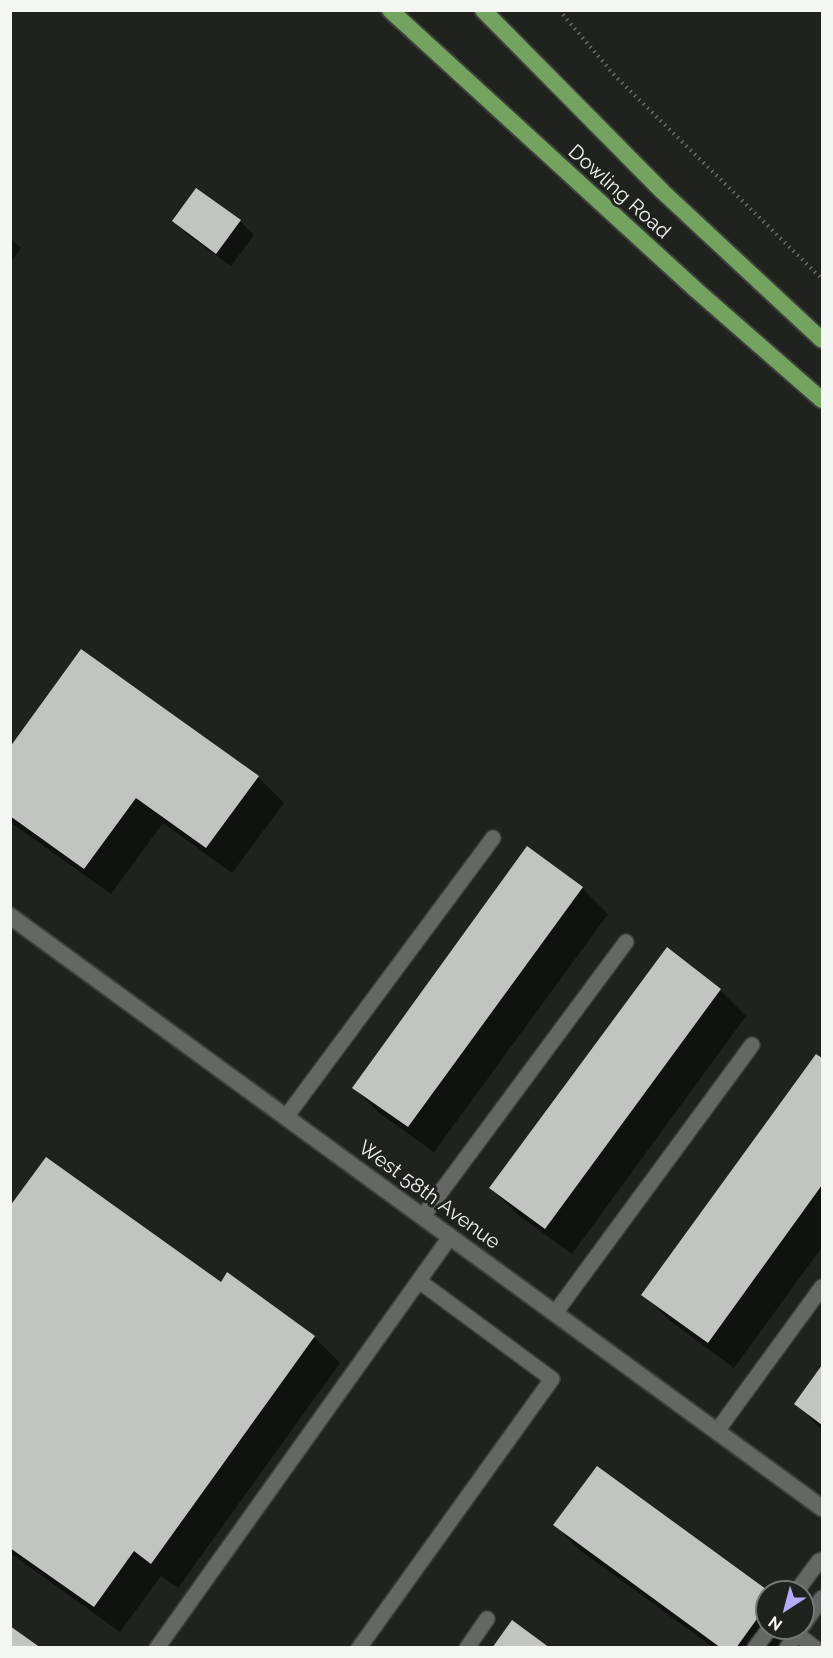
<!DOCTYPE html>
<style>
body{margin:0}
#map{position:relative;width:833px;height:1658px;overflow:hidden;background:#1f221d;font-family:Raleway,sans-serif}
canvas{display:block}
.frame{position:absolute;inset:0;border:12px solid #f3f6f2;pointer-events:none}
.north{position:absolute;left:755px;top:1580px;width:60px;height:60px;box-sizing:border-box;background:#1f221d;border:2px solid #747772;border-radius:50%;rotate:216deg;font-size:16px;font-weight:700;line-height:24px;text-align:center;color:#f3f6f2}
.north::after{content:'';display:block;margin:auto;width:21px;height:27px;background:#b3adf9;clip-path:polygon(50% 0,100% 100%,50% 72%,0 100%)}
</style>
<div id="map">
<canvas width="833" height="1658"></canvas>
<div class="frame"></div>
<div class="north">N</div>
</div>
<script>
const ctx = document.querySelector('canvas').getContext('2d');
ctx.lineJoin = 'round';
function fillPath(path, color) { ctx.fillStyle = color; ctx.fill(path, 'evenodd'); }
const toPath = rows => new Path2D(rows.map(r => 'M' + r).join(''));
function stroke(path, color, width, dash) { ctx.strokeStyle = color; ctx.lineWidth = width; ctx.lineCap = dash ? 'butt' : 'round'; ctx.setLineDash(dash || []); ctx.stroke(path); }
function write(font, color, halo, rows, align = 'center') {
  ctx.font = font + ' Raleway,sans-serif'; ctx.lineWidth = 6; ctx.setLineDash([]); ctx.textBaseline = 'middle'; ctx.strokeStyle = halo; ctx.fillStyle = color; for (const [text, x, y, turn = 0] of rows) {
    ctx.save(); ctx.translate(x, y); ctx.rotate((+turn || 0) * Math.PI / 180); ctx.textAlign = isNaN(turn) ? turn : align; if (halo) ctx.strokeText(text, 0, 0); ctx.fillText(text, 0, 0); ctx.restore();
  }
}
fillPath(toPath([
 [174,221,240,221,254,235,231,266,188,235],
 [10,238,21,248,10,263],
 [10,749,258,777,284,803,232,873,163,823,111,894,10,822],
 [528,848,582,888,608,914,434,1152,379,1113,354,1088],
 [720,990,746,1016,572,1254,517,1214,491,1188],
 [817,1056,822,1060,822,1247,734,1368,669,1320,643,1294],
 [10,1209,221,1284,314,1337,340,1363,178,1588,161,1576,120,1632,10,1553],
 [822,1368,822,1430,796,1404],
 [555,1525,768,1592,767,1628,795,1628,781,1648,714,1648,581,1551]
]), '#0007');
fillPath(toPath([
 [196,188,241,220,216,254,172,221],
 [81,649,259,776,206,848,136,798,84,869,10,816,10,747],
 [527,846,583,887,408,1127,352,1088],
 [667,947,721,989,545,1229,489,1188],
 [816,1054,822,1058,822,1185,708,1343,641,1295],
 [46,1157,221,1282,227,1272,315,1336,151,1564,134,1551,94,1607,10,1548,10,1206],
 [822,1365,822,1425,794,1404],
 [597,1466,770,1592,767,1592,767,1605,736,1648,721,1648,553,1525],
 [512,1620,550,1648,492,1648],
 [10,1626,41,1648,10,1648]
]), '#c1c5bf');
const service = toPath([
 [286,1117,493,838],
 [423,1216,626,942],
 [555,1313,752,1045],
 [717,1431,822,1287],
 [796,1592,819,1561,822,1560],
 [803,1625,822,1598],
 [797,1634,815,1648],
 [157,1648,450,1237],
 [359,1648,552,1379,419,1281],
 [467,1648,487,1619],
 [755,1648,770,1628],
 [787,1648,801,1628]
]);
const minor = toPath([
 [10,916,822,1508]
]);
const primary = toPath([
 [390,10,695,289,822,400],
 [483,10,663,192,822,340]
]);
stroke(service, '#3c3f3b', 18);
stroke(minor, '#3c3f3b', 20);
stroke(primary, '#3c3f3b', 20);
stroke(toPath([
 [559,10,615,76,822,279]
]), '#6b6e69', 4, [1.5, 4.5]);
stroke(service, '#646863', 15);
stroke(minor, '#646863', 16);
stroke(primary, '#74a360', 16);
write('20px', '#f3f6f2', '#1f221d', [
 ["Dowling Road",619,192,42],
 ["West 58th Avenue",429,1195,36]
]);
</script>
